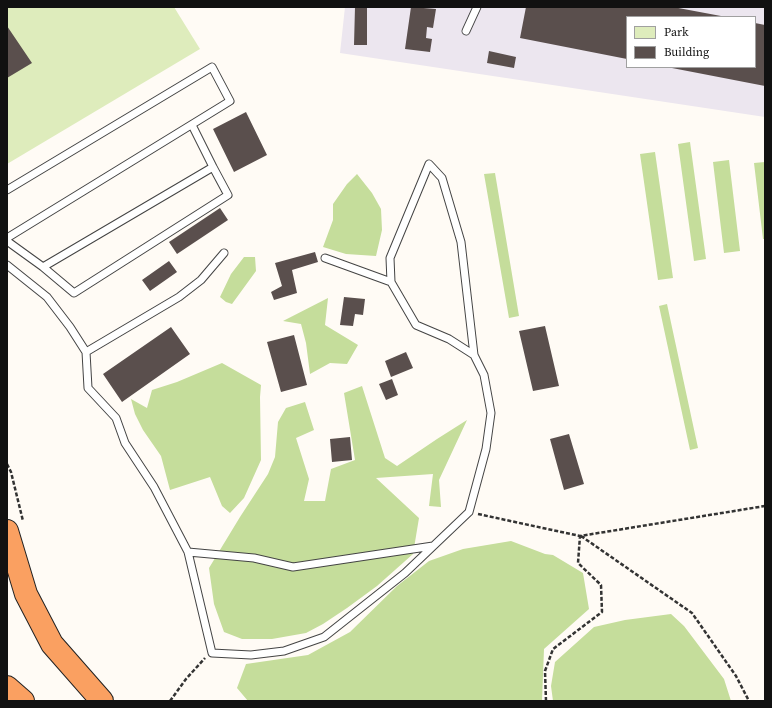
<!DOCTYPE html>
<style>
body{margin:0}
#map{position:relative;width:772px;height:708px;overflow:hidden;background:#fffbf5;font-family:"Source Serif 4",serif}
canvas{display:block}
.frame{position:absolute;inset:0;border:8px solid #111;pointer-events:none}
.legend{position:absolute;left:626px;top:16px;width:130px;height:52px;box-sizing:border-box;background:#fff;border:1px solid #a0a0a0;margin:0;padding:5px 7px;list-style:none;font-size:12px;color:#111}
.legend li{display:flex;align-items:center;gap:8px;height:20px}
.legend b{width:20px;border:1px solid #a0a0a0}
</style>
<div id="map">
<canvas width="772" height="708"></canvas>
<div class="frame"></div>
<ul class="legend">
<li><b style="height:11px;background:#deecbc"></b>Park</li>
<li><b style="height:11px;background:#5a4f4d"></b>Building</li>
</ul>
</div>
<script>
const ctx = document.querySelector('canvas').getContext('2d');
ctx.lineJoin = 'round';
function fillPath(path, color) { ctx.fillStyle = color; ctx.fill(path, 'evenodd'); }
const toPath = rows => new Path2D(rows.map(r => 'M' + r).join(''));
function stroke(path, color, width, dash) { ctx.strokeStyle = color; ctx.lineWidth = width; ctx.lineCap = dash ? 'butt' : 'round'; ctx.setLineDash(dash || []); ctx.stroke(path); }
fillPath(toPath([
 [345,7,765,7,765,117,340,53],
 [627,17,755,17,755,67,627,67]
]), '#ece6ef');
fillPath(toPath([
 [7,7,174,7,200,49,7,164]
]), '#deecbc');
fillPath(toPath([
 [690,142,706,259,694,261,678,144],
 [655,152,673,278,658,280,640,154],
 [729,160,740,251,724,253,713,162],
 [765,162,765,239,763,239,754,163],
 [495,173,519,316,509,318,484,174],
 [357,174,372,193,381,209,382,230,376,256,346,254,323,247,333,220,333,204,347,184],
 [244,257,255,257,256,271,232,304,226,302,220,297,231,274],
 [328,298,325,325,358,345,347,364,330,363,310,374,306,343,301,324,283,321],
 [667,304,698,448,690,450,659,306],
 [222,363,261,385,260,397,261,460,244,498,230,513,222,506,210,477,170,490,161,456,143,430,135,414,131,399,147,408,152,390,177,382],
 [362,386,385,458,397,466,437,439,467,420,439,480,441,507,429,506,433,474,376,478,419,518,413,554,377,586,347,608,323,624,306,633,272,639,242,639,224,632,214,604,209,568,240,517,268,474,275,457,278,422,286,408,305,402,314,430,296,438,309,479,304,501,325,501,331,469,355,460,344,393],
 [511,541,545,554,553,555,583,573,589,609,544,649,542,701,248,701,237,688,246,664,308,655,350,632,397,586,429,561,463,549],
 [671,614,684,626,724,679,731,701,553,701,551,686,555,662,594,627,625,620]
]), '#c5dd9b');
fillPath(toPath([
 [355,7,367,7,367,45,354,45],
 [411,7,436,9,433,28,427,27,426,38,432,39,430,52,405,49],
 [526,7,673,7,721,16,627,17,627,59,520,38],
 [755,23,765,25,765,86,672,68,755,67],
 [7,26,32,63,7,78],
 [489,51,516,57,514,68,487,63],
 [246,112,267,155,234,172,213,129],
 [220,208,228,220,177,254,169,242],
 [315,252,318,262,292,270,297,293,274,300,271,292,282,286,275,263],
 [169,261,177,272,150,291,142,280],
 [344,297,365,299,363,315,355,314,353,326,340,325],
 [545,326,559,386,533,391,519,331],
 [171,327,190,354,122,402,103,374],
 [294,335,307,385,281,392,267,342],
 [406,352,413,368,391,377,385,361],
 [392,379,398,395,386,400,379,384],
 [569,434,584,484,564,490,550,439],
 [350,437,352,460,332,462,330,439]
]), '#5a4f4d');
const service = toPath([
 [466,31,477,7],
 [7,190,212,67,230,101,7,238],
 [7,241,43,267,213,167,192,125],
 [325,258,391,282],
 [7,265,47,297,70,327,86,352,88,388,116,418,125,443,154,487,188,552,212,653,251,655,284,651,324,637,405,573,469,512,486,449,491,413,484,375,474,355,461,242,442,178,429,164,390,258,391,282,416,325,449,339,474,355],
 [43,267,74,293,228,195,213,167],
 [86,352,179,297,201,280,224,253],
 [188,552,254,558,293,567,433,546]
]);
const trunk = toPath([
 [7,531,26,594,52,644,102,701],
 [7,687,23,701]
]);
stroke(service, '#444', 9);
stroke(trunk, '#222', 24);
stroke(toPath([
 [7,464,11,472,23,521],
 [478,514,580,536,765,506],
 [581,536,692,613,736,676,749,701],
 [170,701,186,679,205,658],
 [546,701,545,671,553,649,602,612,601,585,578,563,580,536]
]), '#333', 2.5, [4, 2]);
stroke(service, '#fff', 7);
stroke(trunk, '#faa061', 22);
</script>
